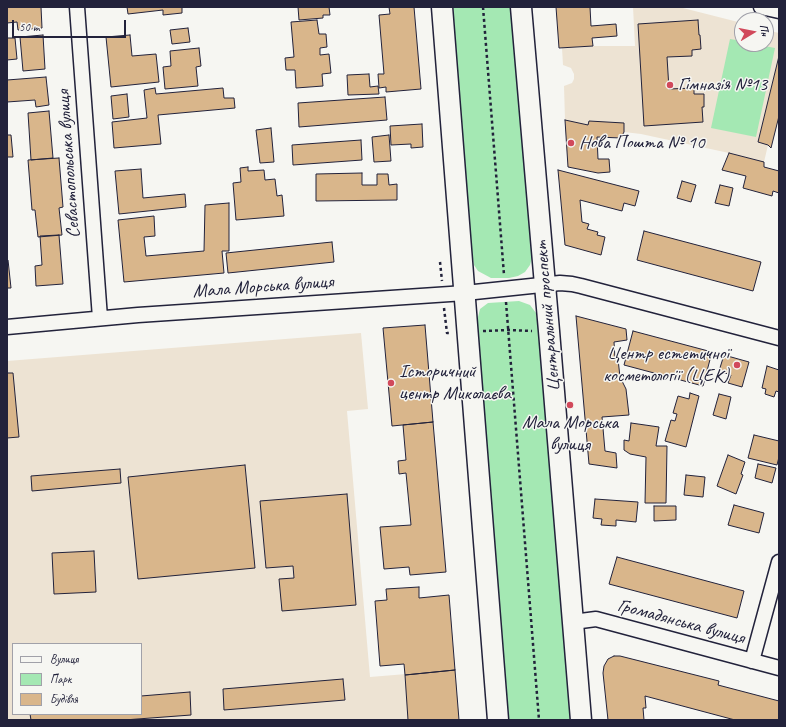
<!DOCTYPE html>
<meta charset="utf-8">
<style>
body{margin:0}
#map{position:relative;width:786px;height:727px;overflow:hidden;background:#f6f6f2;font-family:Caveat,sans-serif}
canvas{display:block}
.frame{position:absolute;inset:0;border:8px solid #22223b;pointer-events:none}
.legend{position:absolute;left:12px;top:643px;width:130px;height:72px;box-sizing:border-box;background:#f6f6f2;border:1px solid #a1a1a9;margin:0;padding:5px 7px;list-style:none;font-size:12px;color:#22223b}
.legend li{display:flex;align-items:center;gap:8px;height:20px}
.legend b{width:20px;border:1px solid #a1a1a9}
.north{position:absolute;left:734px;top:12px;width:40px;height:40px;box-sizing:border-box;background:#f6f6f2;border:1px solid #a1a1a9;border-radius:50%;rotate:80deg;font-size:11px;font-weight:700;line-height:16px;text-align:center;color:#22223b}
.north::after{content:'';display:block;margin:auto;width:14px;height:18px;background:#d1495b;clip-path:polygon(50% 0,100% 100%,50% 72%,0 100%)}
.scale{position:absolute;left:12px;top:20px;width:114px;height:18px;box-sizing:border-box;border:2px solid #22223b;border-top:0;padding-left:5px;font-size:12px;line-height:14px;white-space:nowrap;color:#22223b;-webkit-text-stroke:3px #f6f6f2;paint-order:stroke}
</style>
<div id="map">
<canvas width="786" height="727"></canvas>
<div class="frame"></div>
<ul class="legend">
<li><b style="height:5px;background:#f6f6f2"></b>Вулиця</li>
<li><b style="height:11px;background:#a4e8b3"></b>Парк</li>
<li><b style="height:11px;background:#d9b68b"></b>Будівля</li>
</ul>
<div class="north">Пн</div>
<div class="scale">50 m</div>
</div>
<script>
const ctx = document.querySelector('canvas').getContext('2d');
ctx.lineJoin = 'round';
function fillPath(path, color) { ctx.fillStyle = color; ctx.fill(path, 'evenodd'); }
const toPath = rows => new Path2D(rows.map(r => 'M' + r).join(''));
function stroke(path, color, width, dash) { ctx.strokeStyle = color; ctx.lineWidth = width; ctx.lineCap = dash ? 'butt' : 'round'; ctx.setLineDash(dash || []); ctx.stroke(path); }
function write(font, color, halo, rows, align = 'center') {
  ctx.font = font + ' Caveat,sans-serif'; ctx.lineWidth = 3; ctx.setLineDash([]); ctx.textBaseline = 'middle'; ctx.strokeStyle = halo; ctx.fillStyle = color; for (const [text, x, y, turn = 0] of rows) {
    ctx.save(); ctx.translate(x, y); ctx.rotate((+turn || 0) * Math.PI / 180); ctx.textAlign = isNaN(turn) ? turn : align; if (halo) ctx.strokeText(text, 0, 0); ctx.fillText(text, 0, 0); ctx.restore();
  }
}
fillPath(toPath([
 [633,7,679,7,742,23,742,44,766,44,766,30,779,33,779,56,758,142,768,145,764,162,729,153,641,134,624,132,624,123,588,125,565,120,564,86,572,83,574,79,574,74,571,68,563,65,562,48,593,46,635,46],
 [361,333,368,409,347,411,370,677,455,670,459,720,7,720,7,361],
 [13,644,141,644,141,714,13,714]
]), '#ede3d3');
fillPath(toPath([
 [453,7,512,7,532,249,532,258,530,265,525,272,518,276,509,278,491,278,478,271,474,265,472,253],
 [730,39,742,41,742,44,754,44,775,48,756,137,711,128],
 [519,301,530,305,536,313,539,331,571,720,509,720,477,321,480,309,488,303]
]), '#a4e8b3');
const building = toPath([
 [7,7,41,7,42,28,18,30,17,22,7,23,7,7],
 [127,7,182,7,182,13,163,15,163,10,128,14,127,7],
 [298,7,329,7,330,15,323,15,323,18,299,20,298,7],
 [389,7,414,7,421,89,386,92,386,87,379,88,378,74,384,74,379,15,390,14,389,7],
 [556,7,590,7,591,26,616,24,617,36,592,38,593,46,559,48,556,7],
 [317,20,319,34,326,34,327,47,320,48,320,55,329,54,331,73,322,74,323,86,296,88,295,70,286,70,285,58,294,57,291,22,317,20],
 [698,20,699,35,700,35,701,49,692,50,692,56,667,57,669,89,694,88,694,94,704,94,704,107,702,107,703,122,644,126,638,24,698,20],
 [188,28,190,42,172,44,170,30,188,28],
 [43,35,45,69,23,71,20,37,43,35],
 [130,35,132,56,156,54,159,82,111,87,106,37,130,35],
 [7,38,15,38,17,59,7,60,7,38],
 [199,48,201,66,196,67,198,86,165,89,163,67,171,66,170,51,199,48],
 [779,56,779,116,771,148,768,145,758,142,779,56],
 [369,74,370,87,378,86,379,94,348,95,347,75,369,74],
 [46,77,49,105,36,107,35,100,7,102,7,80,46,77],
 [155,88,156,94,223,88,224,98,234,98,235,108,158,115,161,144,114,148,112,122,147,118,144,90,155,88],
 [127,94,129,117,113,119,111,96,127,94],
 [385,97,387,120,299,127,298,103,385,97],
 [49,111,53,158,31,160,28,113,49,111],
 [565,120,588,125,589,121,624,123,624,132,621,138,597,137,598,159,609,159,610,172,598,173,568,167,565,120],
 [422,124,423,147,411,148,411,144,391,145,390,126,422,124],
 [271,128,274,162,260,163,256,130,271,128],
 [7,135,11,135,13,157,7,157,7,135],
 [389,135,391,161,374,162,372,137,389,135],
 [361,140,362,160,293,165,292,145,361,140],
 [729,153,764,162,764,167,779,171,779,193,773,191,772,196,743,188,746,176,722,170,729,153],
 [59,158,63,207,59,208,62,235,38,237,35,210,32,210,28,160,59,158],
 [248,167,248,171,264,170,265,180,275,179,277,196,282,195,284,216,236,220,233,183,241,182,240,168,248,167],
 [141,169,143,198,185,194,186,207,119,214,115,171,141,169],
 [558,170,639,191,635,206,624,203,622,211,580,200,582,222,589,224,587,229,598,232,597,235,605,237,601,255,565,245,558,170],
 [362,173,362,185,377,185,377,174,388,174,389,185,397,184,397,200,316,201,316,174,362,173],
 [682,181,696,185,691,202,677,198,682,181],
 [720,185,733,188,729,206,715,203,720,185],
 [229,203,229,251,222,251,224,273,124,282,118,220,154,216,155,236,144,237,146,256,204,251,205,205,229,203],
 [644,231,761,262,753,291,637,260,644,231],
 [59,235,63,284,36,286,35,266,42,265,40,236,59,235],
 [332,242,334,262,228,273,226,253,332,242],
 [7,260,8,260,11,288,7,288,7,260],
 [576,316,626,329,627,340,614,342,615,359,618,359,620,377,626,389,629,415,602,417,605,451,616,453,617,468,589,464,576,316],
 [425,325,433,422,392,426,383,328,425,325],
 [633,331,712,352,703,386,624,365,633,331],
 [724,355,749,362,742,387,728,383,731,375,719,371,724,355],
 [767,366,779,370,779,392,776,391,774,397,765,394,766,389,762,388,767,366],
 [7,373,13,373,19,437,7,438,7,373],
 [690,393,699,396,686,447,665,441,671,420,675,421,677,414,673,413,678,396,689,399,690,393],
 [719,394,731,397,726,419,713,415,719,394],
 [433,422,446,572,410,575,409,567,384,569,380,527,411,525,406,473,399,474,398,461,406,460,403,425,433,422],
 [631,423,659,427,656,446,667,446,666,503,645,503,646,457,630,454,624,450,624,440,629,441,631,423],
 [754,435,779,441,779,457,777,465,748,458,754,435],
 [728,455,745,462,741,474,743,475,736,494,717,486,728,455],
 [758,464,776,468,772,483,755,478,758,464],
 [245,465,255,568,138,579,128,477,245,465],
 [120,469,121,483,32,491,31,476,120,469],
 [686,475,705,477,703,497,684,495,686,475],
 [347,494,356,605,282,611,279,579,294,578,293,566,266,568,260,501,347,494],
 [595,499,638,502,636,522,616,520,616,526,601,525,602,519,593,518,595,499],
 [734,505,764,513,759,533,728,525,734,505],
 [654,506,676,506,676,520,654,521,654,506],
 [94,551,96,592,54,594,52,553,94,551],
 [617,557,744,591,737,618,609,584,617,557],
 [419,587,419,598,449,595,455,670,405,675,404,664,380,666,375,601,387,600,386,589,419,587],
 [614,656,620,656,719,681,718,685,779,701,779,720,735,720,645,696,646,708,643,708,644,720,608,720,603,673,604,666,608,659,614,656],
 [455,670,459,720,408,720,405,675,455,670],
 [343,679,345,700,224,710,223,689,343,679],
 [190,692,191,715,124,720,31,720,30,714,141,714,141,696,190,692]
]);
fillPath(building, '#d9b68b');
stroke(building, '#22223b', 1);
const street = toPath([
 [77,7,100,318],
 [761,7,779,11],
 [7,327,138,315,465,293,560,283,572,284,581,286,779,338],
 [573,622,596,619,779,668],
 [752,661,779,562]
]);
const secondary = toPath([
 [442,7,498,720],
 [521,7,545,285,549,331,581,720]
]);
stroke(street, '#22223b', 17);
stroke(secondary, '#22223b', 23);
stroke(toPath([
 [483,7,504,275],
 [440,262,442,281],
 [506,302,539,720],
 [444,308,447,333,450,333],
 [483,331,509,330,532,331]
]), '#22223b', 2.5, [3, 3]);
stroke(street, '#f6f6f2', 14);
stroke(secondary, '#f6f6f2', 20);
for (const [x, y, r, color] of [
 [670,85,4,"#d1495b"],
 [571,143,4,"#d1495b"],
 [737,365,4,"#d1495b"],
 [391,383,4,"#d1495b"],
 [570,405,4,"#d1495b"]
]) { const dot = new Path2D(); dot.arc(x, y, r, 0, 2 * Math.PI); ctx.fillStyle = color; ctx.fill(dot); stroke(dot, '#f6f6f2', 1.5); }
write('19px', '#22223b', '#f6f6f2', [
 ["Гімназія №13",678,85],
 ["Нова Пошта № 10",579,143],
 ["Центр естетичної",729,354,"right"],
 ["косметології (ЦЕК)",729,376,"right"],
 ["Історичний",399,372],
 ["центр Миколаєва",399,394],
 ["Мала Морська",570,423,"center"],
 ["вулиця",570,445,"center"]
], 'left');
write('19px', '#22223b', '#f6f6f2', [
 ["Севастопольська вулиця",69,164,-94],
 ["Мала Морська вулиця",263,287,-4],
 ["Центральний проспект",548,316,-95],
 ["Громадянська вулиця",681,622,15]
]);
</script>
